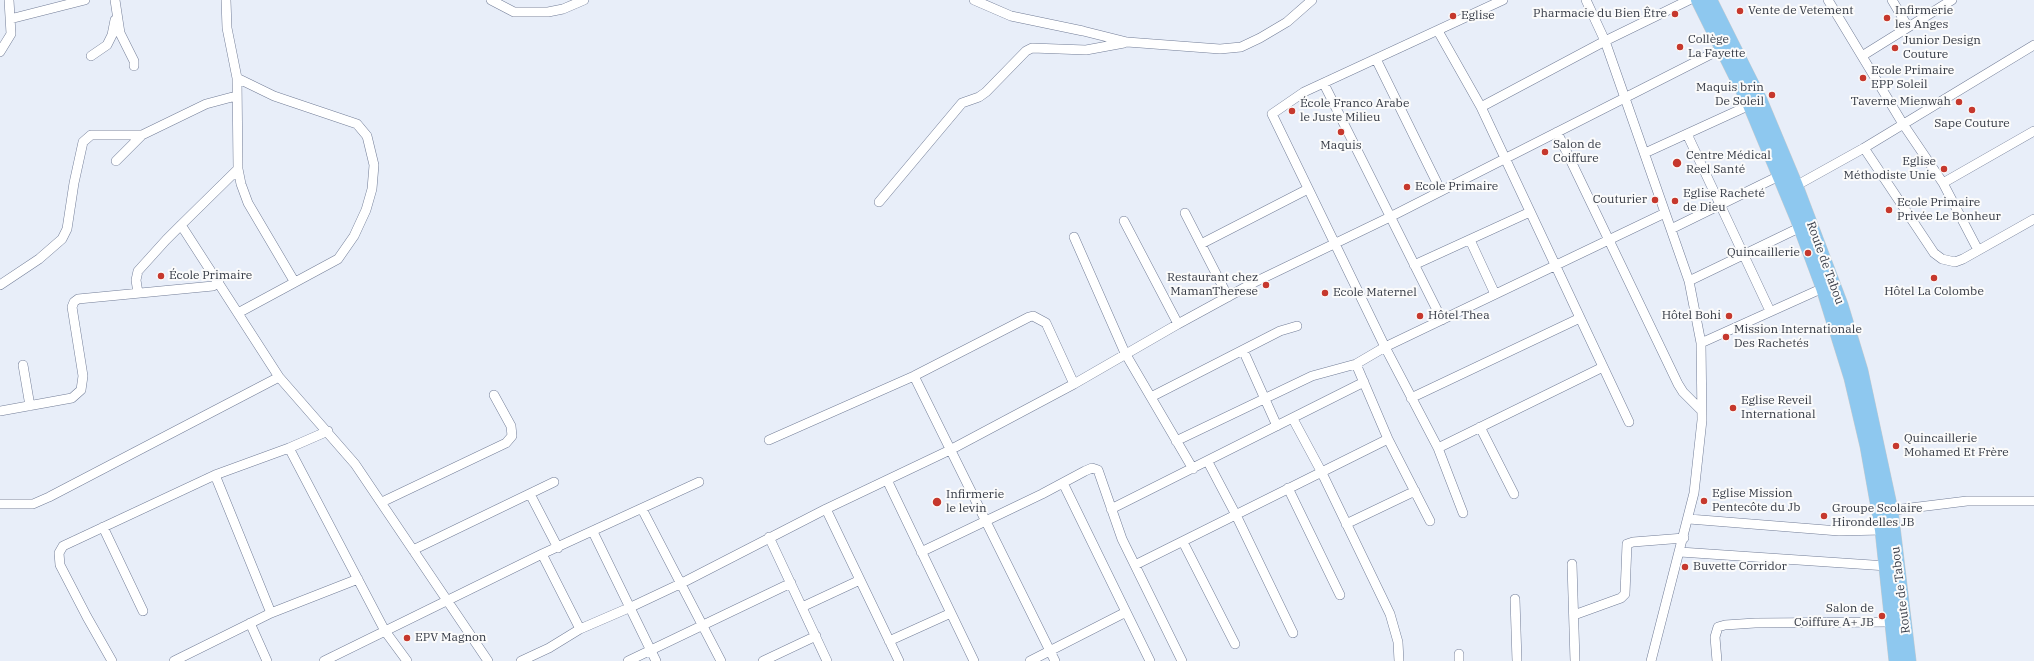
<!DOCTYPE html>
<meta charset="utf-8">
<style>
body{margin:0}
canvas{display:block;background:#e8eef9}
</style>
<canvas width="2034" height="661"></canvas>
<script>
const ctx = document.querySelector('canvas').getContext('2d');
ctx.lineJoin = 'round';
const toPath = rows => new Path2D(rows.map(r => 'M' + r).join(''));
function stroke(path, color, width, dash) { ctx.strokeStyle = color; ctx.lineWidth = width; ctx.lineCap = dash ? 'butt' : 'round'; ctx.setLineDash(dash || []); ctx.stroke(path); }
function write(font, color, halo, rows, align = 'center') {
  ctx.font = font + ' "IBM Plex Serif",serif'; ctx.lineWidth = 4; ctx.setLineDash([]); ctx.textBaseline = 'middle'; ctx.strokeStyle = halo; ctx.fillStyle = color; for (const [text, x, y, turn = 0] of rows) {
    ctx.save(); ctx.translate(x, y); ctx.rotate((+turn || 0) * Math.PI / 180); ctx.textAlign = isNaN(turn) ? turn : align; if (halo) ctx.strokeText(text, 0, 0); ctx.fillText(text, 0, 0); ctx.restore();
  }
}
const street = toPath([
 [115,0,120,33,134,61,134,66],
 [491,0,514,12,548,12,563,9,584,0],
 [974,0,1011,16,1083,31,1127,42,1220,49,1241,47,1260,38,1287,22,1312,0],
 [1586,0,1605,41,1689,281,1701,343,1702,420,1694,493,1651,661],
 [1828,0,1903,124,1943,183,1978,250],
 [1892,0,1908,27],
 [10,19,85,0],
 [1438,31,1481,107,1629,422],
 [0,52,11,34,9,0],
 [91,56,107,45,112,35,115,20],
 [1862,56,1952,0],
 [1376,59,1441,191],
 [237,78,274,96,357,124,367,136,374,165,372,189,366,210,354,236,338,259,238,313],
 [1324,84,1442,320],
 [1481,107,1605,41,1689,0],
 [1557,132,1678,384,1683,392,1701,410],
 [1687,134,1770,311],
 [1864,148,1934,253,1942,259,1955,262,1963,259,2034,219],
 [1645,153,1750,105],
 [116,161,142,135],
 [238,169,241,184,248,203,294,281],
 [1943,183,2034,131],
 [1792,188,1864,148,2034,45],
 [879,202,962,103,979,97,986,92,1026,51,1032,48,1086,50,1124,43],
 [1185,213,1228,297],
 [1124,221,1178,324],
 [181,225,238,169,237,78,227,28,226,0],
 [1671,229,1779,176],
 [1074,237,1125,353,1193,469],
 [1470,240,1495,294],
 [1201,244,1308,189],
 [1414,265,1530,212],
 [1689,281,1801,227],
 [0,285,39,259,62,239,67,229,74,183,83,142,91,135,142,135,206,104,236,96],
 [1701,343,1823,288],
 [1243,350,1277,426],
 [1356,364,1388,439,1430,521],
 [23,365,30,406],
 [914,376,1029,317,1033,316,1046,323,1074,384],
 [279,377,355,464,488,661],
 [1151,397,1280,331,1297,326],
 [1411,398,1580,318],
 [0,411,72,398,81,390,83,376,72,307,74,302,78,299,213,286,219,282],
 [1293,419,1321,471,1390,614,1398,642,1399,661],
 [1480,427,1514,494],
 [769,440,914,376,1055,661],
 [1176,441,1312,376,1356,364,1385,347,1665,213],
 [289,448,385,631,407,661],
 [1438,448,1603,367],
 [1208,462,1236,515,1293,633],
 [215,475,271,613],
 [887,480,974,661],
 [1063,483,1150,661],
 [1288,488,1340,595],
 [530,494,558,548],
 [382,502,506,443,512,436,511,426,494,395],
 [0,504,33,504,49,497,279,377,181,225,166,240,138,271,136,280,138,293],
 [642,509,721,661],
 [826,509,899,661],
 [1111,509,1364,382],
 [1886,511,1967,501,2034,501],
 [1463,513,1438,448,1385,347,1272,114,1304,92,1503,0],
 [1689,519,1839,531,1882,530],
 [1346,524,1415,491],
 [103,527,143,611],
 [593,532,656,661],
 [769,537,827,661],
 [1183,542,1235,644],
 [413,550,554,482],
 [921,552,1042,494,1085,471,1092,468,1098,470,1122,539,1182,661],
 [1680,552,1887,566],
 [542,554,699,482],
 [1572,564,1575,661],
 [1135,565,1388,439],
 [1515,599,1517,661],
 [802,607,860,580],
 [1574,615,1621,598,1625,594,1627,544,1633,542,1684,538],
 [250,623,267,661],
 [889,641,951,613],
 [112,661,87,617,60,565,59,553,63,546,215,475,289,448,328,431],
 [174,661,271,613,358,579],
 [324,661,542,554,580,629,631,607,682,583,826,509,950,450,1074,384,1178,324,1255,282,1390,217,1723,48],
 [521,661,549,648,580,629],
 [628,661,791,583],
 [763,661,816,636],
 [1030,661,1126,612],
 [1459,661,1459,654],
 [1717,661,1715,637,1718,627,1725,625,1755,623,1893,622]
]);
const primary = toPath([
 [1698,0,1750,105,1797,218,1823,288,1851,378,1867,446,1882,530,1896,661],
 [1710,0,1760,100,1796,186,1841,305,1861,371,1891,510,1909,661]
]);
stroke(street, '#727d97', 10);
stroke(primary, '#cacccf', 15);
stroke(street, '#fff', 9);
stroke(primary, '#8ec8ef', 14);
for (const [x, y, r, color] of [
 [1740,11,4,"#c6382d"],
 [1675,14,4,"#c6382d"],
 [1453,16,4,"#c6382d"],
 [1887,18,4,"#c6382d"],
 [1680,47,4,"#c6382d"],
 [1895,48,4,"#c6382d"],
 [1863,78,4,"#c6382d"],
 [1772,95,4,"#c6382d"],
 [1959,102,4,"#c6382d"],
 [1972,110,4,"#c6382d"],
 [1292,111,4,"#c6382d"],
 [1341,132,4,"#c6382d"],
 [1545,152,4,"#c6382d"],
 [1677,163,5,"#c6382d"],
 [1944,169,4,"#c6382d"],
 [1407,187,4,"#c6382d"],
 [1655,200,4,"#c6382d"],
 [1675,201,4,"#c6382d"],
 [1889,210,4,"#c6382d"],
 [1808,253,4,"#c6382d"],
 [161,276,4,"#c6382d"],
 [1934,278,4,"#c6382d"],
 [1266,285,4,"#c6382d"],
 [1325,293,4,"#c6382d"],
 [1420,316,4,"#c6382d"],
 [1729,316,4,"#c6382d"],
 [1726,337,4,"#c6382d"],
 [1733,408,4,"#c6382d"],
 [1896,446,4,"#c6382d"],
 [1704,501,4,"#c6382d"],
 [937,502,5,"#c6382d"],
 [1824,516,4,"#c6382d"],
 [1685,567,4,"#c6382d"],
 [1882,616,4,"#c6382d"],
 [407,638,4,"#c6382d"]
]) { const dot = new Path2D(); dot.arc(x, y, r, 0, 2 * Math.PI); ctx.fillStyle = color; ctx.fill(dot); stroke(dot, '#fbfbfb', 1.5); }
write('12px', '#353a45', '#fbfbfb', [
 ["Vente de Vetement",1748,11],
 ["Infirmerie",1895,11],
 ["les Anges",1895,25],
 ["Pharmacie du Bien Être",1667,14,"right"],
 ["Eglise",1461,16],
 ["Collège",1688,40],
 ["La Fayette",1688,54],
 ["Junior Design",1903,41],
 ["Couture",1903,55],
 ["Ecole Primaire",1871,71],
 ["EPP Soleil",1871,85],
 ["Maquis brin",1764,88,"right"],
 ["De Soleil",1764,102,"right"],
 ["Taverne Mienwah",1951,102,"right"],
 ["École Franco Arabe",1300,104],
 ["le Juste Milieu",1300,118],
 ["Sape Couture",1972,124,"center"],
 ["Salon de",1553,145],
 ["Coiffure",1553,159],
 ["Maquis",1341,146,"center"],
 ["Centre Médical",1686,156],
 ["Reel Santé",1686,170],
 ["Eglise",1936,162,"right"],
 ["Méthodiste Unie",1936,176,"right"],
 ["Ecole Primaire",1415,187],
 ["Eglise Racheté",1683,194],
 ["de Dieu",1683,208],
 ["Couturier",1647,200,"right"],
 ["Ecole Primaire",1897,203],
 ["Privée Le Bonheur",1897,217],
 ["Quincaillerie",1800,253,"right"],
 ["École Primaire",169,276],
 ["Restaurant chez",1258,278,"right"],
 ["MamanTherese",1258,292,"right"],
 ["Hôtel La Colombe",1934,292,"center"],
 ["Ecole Maternel",1333,293],
 ["Hôtel Thea",1428,316],
 ["Hôtel Bohi",1721,316,"right"],
 ["Mission Internationale",1734,330],
 ["Des Rachetés",1734,344],
 ["Eglise Reveil",1741,401],
 ["International",1741,415],
 ["Quincaillerie",1904,439],
 ["Mohamed Et Frère",1904,453],
 ["Eglise Mission",1712,494],
 ["Pentecôte du Jb",1712,508],
 ["Infirmerie",946,495],
 ["le levin",946,509],
 ["Groupe Scolaire",1832,509],
 ["Hirondelles JB",1832,523],
 ["Buvette Corridor",1693,567],
 ["Salon de",1874,609,"right"],
 ["Coiffure A+ JB",1874,623,"right"],
 ["EPV Magnon",415,638]
], 'left');
write('12px', '#353a45', '#fbfbfb', [
 ["Route de Tabou",1825,263,70],
 ["Route de Tabou",1901,590,-97]
]);
</script>
